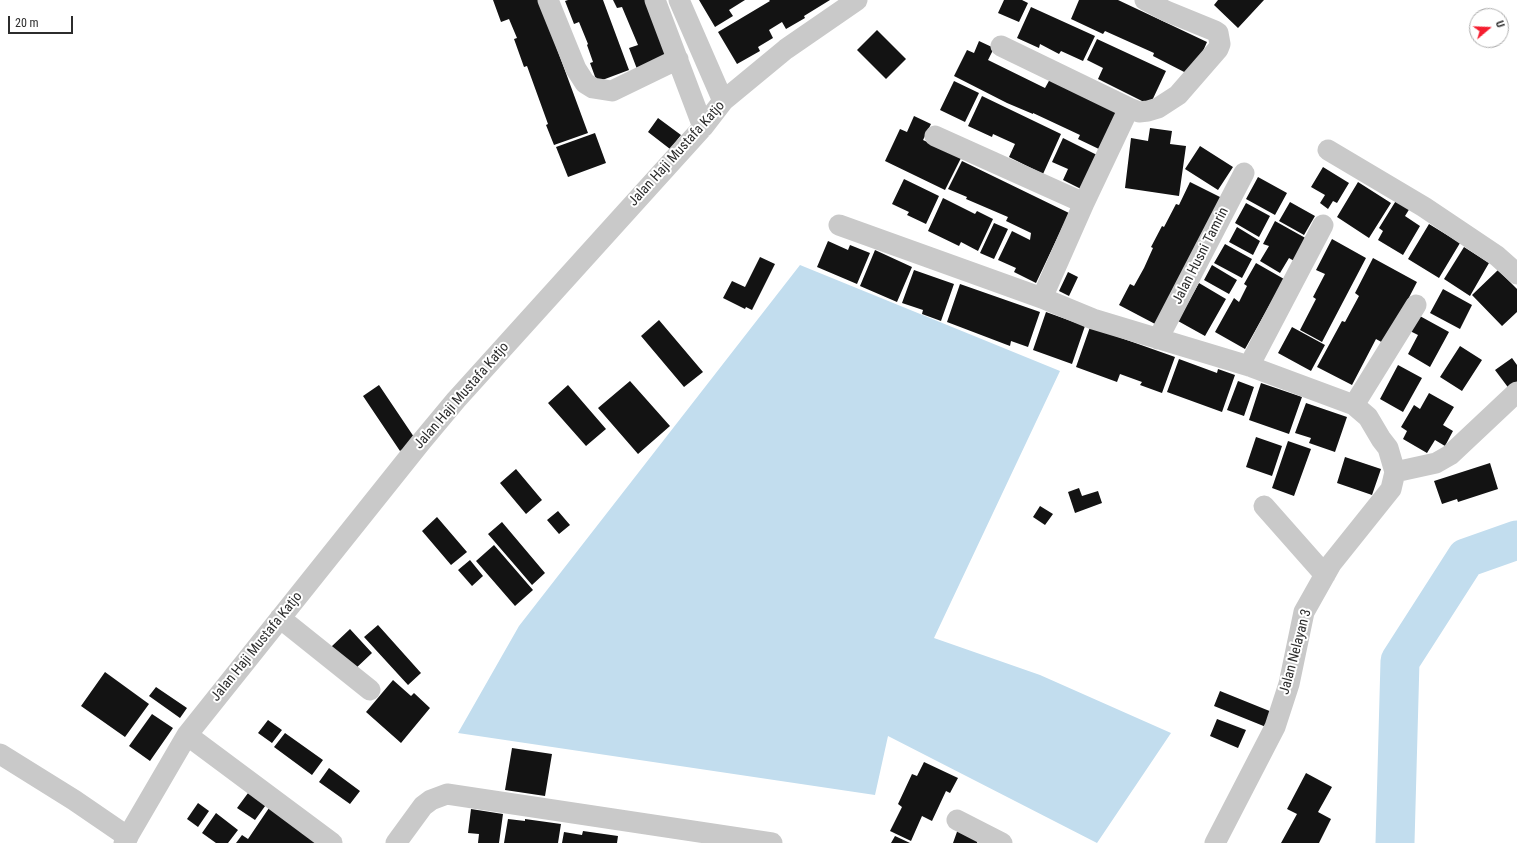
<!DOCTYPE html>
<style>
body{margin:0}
#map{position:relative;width:1517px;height:843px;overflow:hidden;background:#fff;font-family:"Roboto Condensed",sans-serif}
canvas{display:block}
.north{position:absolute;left:1469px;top:8px;width:40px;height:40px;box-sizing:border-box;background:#fff;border:1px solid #ababab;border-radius:50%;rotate:71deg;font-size:11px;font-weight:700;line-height:16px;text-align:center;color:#2c2c2c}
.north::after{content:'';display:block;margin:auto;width:14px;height:18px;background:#f51d2f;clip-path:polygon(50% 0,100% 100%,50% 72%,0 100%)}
.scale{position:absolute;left:8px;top:16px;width:65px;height:18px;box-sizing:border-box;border:2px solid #2c2c2c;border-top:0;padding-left:5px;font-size:12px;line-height:14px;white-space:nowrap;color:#2c2c2c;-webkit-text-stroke:3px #fff;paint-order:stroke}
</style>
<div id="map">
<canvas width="1517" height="843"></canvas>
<div class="north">U</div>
<div class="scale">20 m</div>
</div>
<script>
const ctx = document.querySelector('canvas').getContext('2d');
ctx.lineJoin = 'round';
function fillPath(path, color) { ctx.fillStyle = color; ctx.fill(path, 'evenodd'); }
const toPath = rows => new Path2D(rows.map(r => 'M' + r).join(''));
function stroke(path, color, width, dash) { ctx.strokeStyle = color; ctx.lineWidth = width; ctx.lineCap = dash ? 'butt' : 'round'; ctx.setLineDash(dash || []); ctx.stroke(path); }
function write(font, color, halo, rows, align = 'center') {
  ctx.font = font + ' "Roboto Condensed",sans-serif'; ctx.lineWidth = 4; ctx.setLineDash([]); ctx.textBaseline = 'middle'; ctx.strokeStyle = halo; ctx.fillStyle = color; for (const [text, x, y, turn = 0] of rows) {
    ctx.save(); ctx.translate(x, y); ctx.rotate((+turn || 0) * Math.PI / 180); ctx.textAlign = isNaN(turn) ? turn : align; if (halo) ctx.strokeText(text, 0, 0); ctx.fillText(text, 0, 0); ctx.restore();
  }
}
fillPath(toPath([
 [800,265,1060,371,934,638,1040,675,1171,733,1097,843,888,736,875,795,458,733,519,626]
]), '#c2ddee');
stroke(toPath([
 [1395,843,1400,661,1466,558,1517,540]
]), '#c2ddee', 39);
fillPath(toPath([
 [493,0,539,0,588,133,554,145,546,125,548,124,527,66,524,67,514,39,517,38,509,19,501,22],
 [568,0,603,0,629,70,597,82,590,63,593,62,587,45,588,44,579,22,574,24,565,1],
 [613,0,646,0,671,57,637,69,629,48,638,45,622,7,617,8],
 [699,0,745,0,729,10,733,16,715,27],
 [769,0,830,0,804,16,805,18,786,29,782,22,769,30,773,38,758,47,760,51,737,64,718,32,770,1],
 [1004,0,1022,0,1028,3,1019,22,998,13],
 [1079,0,1118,0,1207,42,1192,76,1153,56,1154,53,1105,31,1103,34,1071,19],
 [1218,0,1264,0,1238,28,1214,5],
 [1031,7,1095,36,1083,61,1061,51,1059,54,1040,44,1039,48,1017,38],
 [877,30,906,59,886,79,857,50],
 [1097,39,1166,71,1150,105,1098,79,1103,68,1087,60],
 [979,41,994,48,988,60,1045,88,1050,79,1119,113,1101,150,1078,139,1080,135,1033,113,1033,114,1007,103,954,76,967,50,974,53],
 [954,81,979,93,965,122,940,110],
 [982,96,1061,134,1043,174,1009,157,1015,144,993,134,992,137,968,126],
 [914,116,931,124,923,140,961,158,945,190,885,161,900,129,907,132],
 [658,118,681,135,670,149,648,132],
 [1150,128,1172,131,1170,144,1186,146,1179,196,1125,188,1131,138,1148,141],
 [595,133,606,163,568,177,556,147],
 [1063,138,1099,156,1083,190,1063,180,1068,169,1052,162],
 [1200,146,1233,167,1218,190,1185,169],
 [962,161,1069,213,1036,283,1014,272,1016,268,998,260,1012,231,1030,240,1031,233,1006,221,1008,217,966,199,967,197,948,189],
 [1323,167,1349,183,1337,203,1333,201,1328,209,1320,203,1325,195,1311,187],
 [1258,177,1287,193,1275,215,1246,199],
 [904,179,939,196,926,224,907,215,909,212,892,204],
 [1190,182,1226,200,1157,325,1119,305,1130,284,1134,286,1144,268,1153,248,1151,247,1162,226,1164,227,1176,204,1179,205],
 [1358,182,1391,203,1369,238,1337,217],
 [943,198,975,214,977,211,993,219,978,251,961,242,959,246,928,231],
 [1397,199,1410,208,1405,216,1420,226,1403,255,1378,240,1383,231,1379,228],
 [1290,202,1315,216,1304,235,1279,221],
 [1246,203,1270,216,1259,237,1235,223],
 [1275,221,1309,240,1296,262,1289,258,1280,273,1260,261,1269,246,1263,244],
 [994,223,1008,229,994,259,980,253],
 [1429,224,1460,243,1439,278,1408,259],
 [1237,227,1260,241,1253,255,1229,242],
 [1332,239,1366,258,1322,342,1300,330,1316,299,1313,297,1325,274,1316,270],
 [828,241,848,250,850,245,870,253,857,284,817,267],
 [1225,244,1252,259,1242,278,1214,263],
 [1464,247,1489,263,1470,296,1444,279],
 [875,250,912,267,897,302,860,286],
 [760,257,775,264,752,310,746,307,745,309,723,298,732,281,745,287],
 [1373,258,1417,282,1385,344,1376,339,1352,385,1317,367,1342,321,1345,322,1359,296,1355,293],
 [1256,263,1284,279,1245,349,1215,332,1234,298,1239,302,1247,286,1244,284],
 [1212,265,1237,280,1229,294,1204,280],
 [914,270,954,284,941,321,922,314,923,310,902,303],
 [1498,270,1517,289,1517,312,1502,326,1472,295],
 [1068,272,1078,277,1069,296,1059,291],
 [1199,283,1226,299,1205,336,1178,321],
 [960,284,1040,312,1028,347,1011,341,1010,346,947,322],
 [1443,289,1472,305,1460,329,1430,313],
 [1046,312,1085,326,1072,364,1033,350],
 [1418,315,1449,332,1430,367,1408,354,1418,335,1410,331],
 [659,320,703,372,684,387,641,336],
 [1090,327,1175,357,1162,393,1140,385,1142,382,1120,374,1117,382,1076,367],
 [1292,327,1325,345,1311,371,1278,353],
 [1460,346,1482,360,1462,391,1440,377],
 [1512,358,1517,365,1517,385,1510,390,1495,370],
 [1179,359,1217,373,1218,369,1235,375,1222,412,1167,392],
 [1398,365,1422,378,1403,412,1380,399],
 [630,381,670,426,638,454,598,408],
 [1238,381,1254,387,1244,416,1227,410],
 [1261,383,1302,397,1289,434,1249,420],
 [379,385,416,440,400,451,363,396],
 [568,385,606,429,586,446,548,403],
 [1429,393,1454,407,1443,425,1453,431,1445,446,1435,440,1427,453,1403,439,1407,431,1401,427,1414,405,1420,409],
 [1306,403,1347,417,1335,452,1309,443,1311,438,1295,433],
 [1256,437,1282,446,1272,476,1246,467],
 [1288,441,1311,449,1294,496,1272,488],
 [1345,457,1381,469,1372,495,1337,483],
 [1490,463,1498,489,1458,502,1457,499,1442,504,1434,481],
 [516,469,542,500,526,514,500,483],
 [1079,488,1082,496,1098,491,1102,503,1075,513,1068,492],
 [1040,506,1053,514,1045,525,1033,517],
 [558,511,570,525,559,534,547,520],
 [437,517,467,552,451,565,422,531],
 [502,522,545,573,532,585,488,534],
 [494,545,533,590,515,606,476,561],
 [470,560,483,576,472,586,458,570],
 [378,625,421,673,408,685,364,637],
 [350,629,372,653,353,671,331,647],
 [105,672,149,704,125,737,81,706],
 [393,680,411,696,414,693,430,708,401,743,366,712],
 [156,687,187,708,180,718,149,696],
 [1220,691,1272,712,1266,727,1214,706],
 [152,714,173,728,150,761,129,746],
 [1217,719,1246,730,1238,748,1210,736],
 [268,720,282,730,272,743,258,733],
 [285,733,323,760,312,775,274,747],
 [512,748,552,754,545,796,505,790],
 [924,762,958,778,950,793,946,791,932,821,922,816,911,841,890,831,902,807,898,804,912,774,917,776],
 [329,768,360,791,350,804,319,782],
 [1306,773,1332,787,1318,812,1331,819,1319,843,1281,843,1297,814,1287,809],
 [251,789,268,802,255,820,237,808],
 [198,803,209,811,198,827,187,819],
 [271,805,323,843,236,843,242,835,248,839],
 [471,809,503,814,499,843,478,843,479,834,468,833],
 [216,813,238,830,228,843,216,843,202,833],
 [508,819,525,821,525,819,561,824,558,843,504,843],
 [958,829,979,838,977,843,953,843],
 [583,831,618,836,617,843,562,843,564,832,582,835],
 [895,836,910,843,891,843]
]), '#131313');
stroke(toPath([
 [548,0,576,69,585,83,593,88,612,91,678,59],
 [655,0,703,127],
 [679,0,723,101],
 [1145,0,1166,11,1215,31,1218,33,1220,44,1218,49,1178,95,1158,108,1148,111,1139,112,1129,108,1084,203,1042,298,1093,319,1249,366,1354,405,1368,417,1381,439,1388,448,1395,472,1391,489,1331,564,1304,612,1289,684,1275,727,1215,843],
 [1001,46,1129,108],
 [935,136,1084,203],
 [1328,150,1424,207,1497,256,1517,274],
 [839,225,1042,298],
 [1158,339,1244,173],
 [1249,366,1323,225],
 [1354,405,1416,305],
 [1395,472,1436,463,1450,455,1517,392],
 [1264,506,1325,575],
 [280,618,370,690],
 [187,735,332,843],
 [0,754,74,800,128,837],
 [957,820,1002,843],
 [124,843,187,735,421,442,456,400,703,127,723,101,786,49,857,0],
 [396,843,423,806,431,800,447,794,772,843]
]), '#c9c9c9', 21);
write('14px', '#2c2c2c', '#fff', [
 ["Jalan Haji Mustafa Katjo",677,154,-48],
 ["Jalan Husni Tamrin",1201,256,-63],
 ["Jalan Haji Mustafa Katjo",462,396,-49],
 ["Jalan Haji Mustafa Katjo",257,647,-51],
 ["Jalan Nelayan 3",1296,652,-75]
]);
</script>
